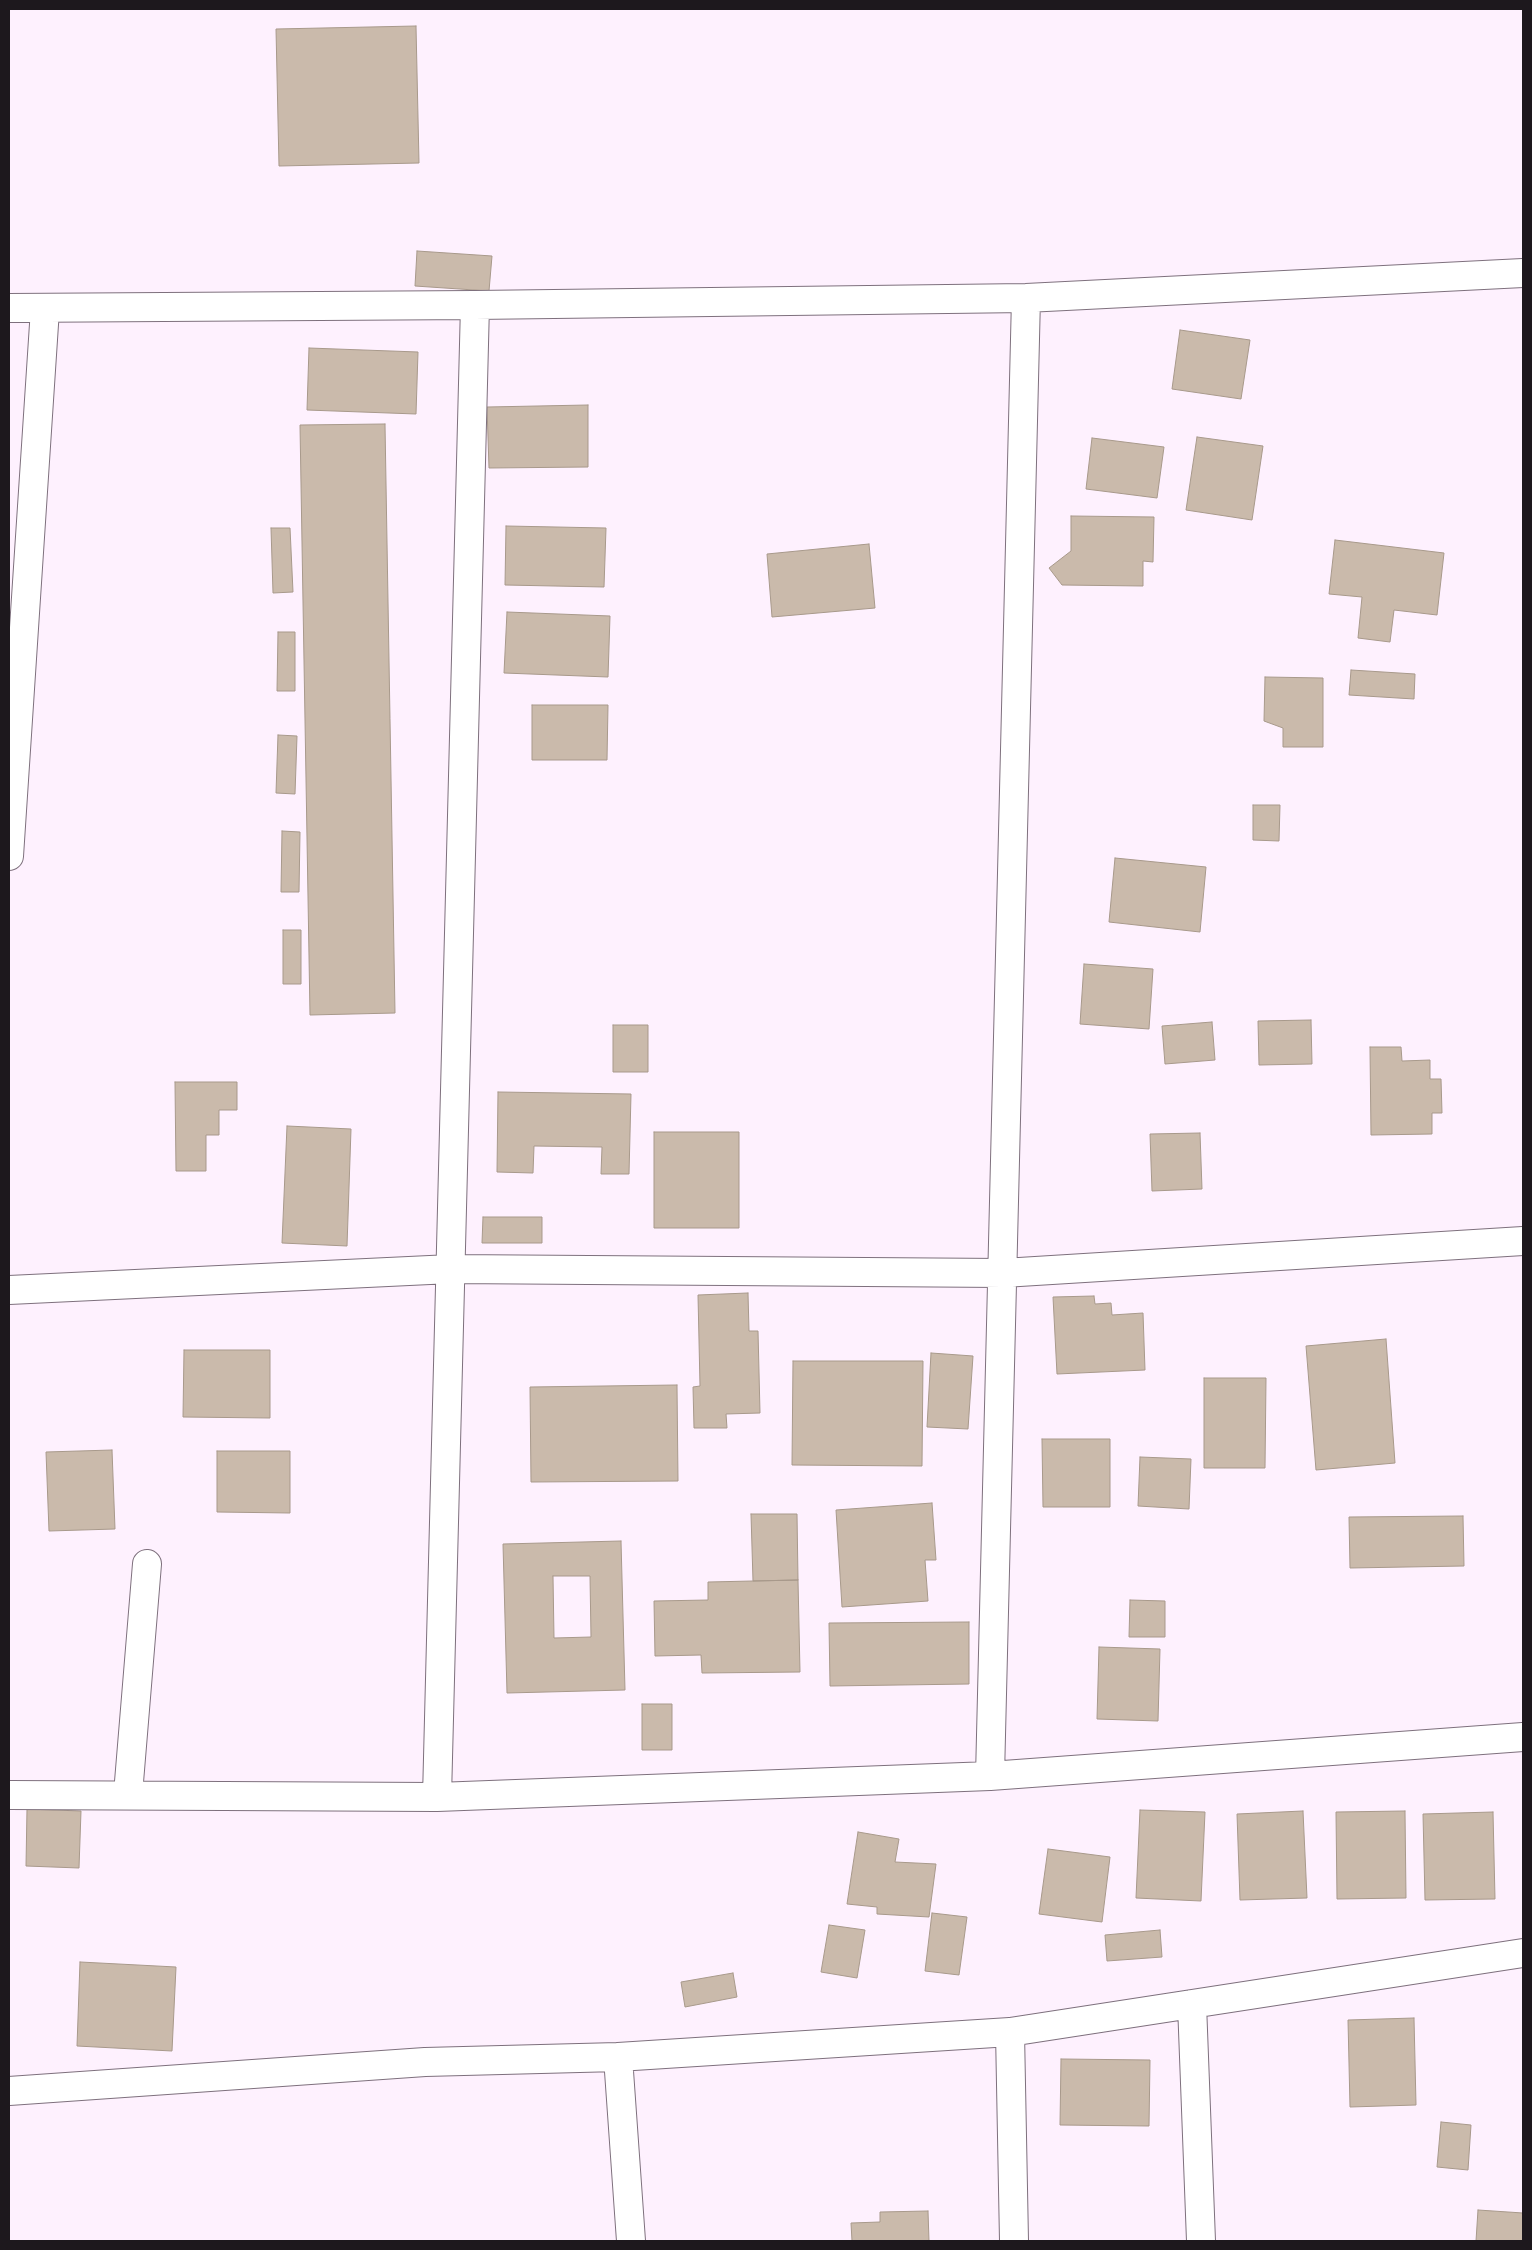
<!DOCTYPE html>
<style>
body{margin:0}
#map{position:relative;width:1532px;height:2250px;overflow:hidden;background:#fef1fe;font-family:Ubuntu,sans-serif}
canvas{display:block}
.frame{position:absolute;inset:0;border:10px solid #1d181d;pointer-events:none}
</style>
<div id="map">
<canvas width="1532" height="2250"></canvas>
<div class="frame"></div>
</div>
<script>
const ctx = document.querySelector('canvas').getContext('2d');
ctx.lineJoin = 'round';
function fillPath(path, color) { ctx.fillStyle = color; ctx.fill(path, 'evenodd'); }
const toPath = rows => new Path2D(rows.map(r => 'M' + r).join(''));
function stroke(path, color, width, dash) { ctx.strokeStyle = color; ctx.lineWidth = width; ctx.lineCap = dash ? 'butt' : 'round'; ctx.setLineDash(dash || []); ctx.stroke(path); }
const building = toPath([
 [416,26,419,163,279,166,276,29,416,26],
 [417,251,492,256,489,291,415,286,417,251],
 [1180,330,1250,340,1241,399,1172,389,1180,330],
 [309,348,418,352,416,414,307,410,309,348],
 [588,405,588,467,489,468,487,407,588,405],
 [385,424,395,1013,310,1015,300,425,385,424],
 [1197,437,1263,446,1252,520,1186,510,1197,437],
 [1092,438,1164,447,1157,498,1086,489,1092,438],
 [1071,516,1154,517,1153,562,1143,561,1143,586,1062,585,1049,568,1071,551,1071,516],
 [506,526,606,528,604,587,505,585,506,526],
 [271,528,290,528,293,592,273,593,271,528],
 [1335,540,1444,553,1437,615,1394,610,1390,642,1358,638,1362,597,1329,594,1335,540],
 [869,544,875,608,772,617,767,554,869,544],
 [507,612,610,616,608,677,504,673,507,612],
 [278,632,295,632,295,691,277,691,278,632],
 [1351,670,1415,674,1414,699,1349,695,1351,670],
 [1265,677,1323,678,1323,747,1283,747,1283,728,1264,721,1265,677],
 [532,705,608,705,607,760,532,760,532,705],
 [278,735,297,736,295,794,276,793,278,735],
 [1253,805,1280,805,1279,841,1253,840,1253,805],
 [282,831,300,832,299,892,281,892,282,831],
 [1115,858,1206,867,1200,932,1109,922,1115,858],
 [283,930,301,930,301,984,283,984,283,930],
 [1084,964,1153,969,1149,1029,1080,1024,1084,964],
 [1311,1020,1312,1064,1259,1065,1258,1021,1311,1020],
 [1212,1022,1215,1060,1165,1064,1162,1026,1212,1022],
 [613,1025,648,1025,648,1072,613,1072,613,1025],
 [1370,1047,1401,1047,1402,1061,1430,1060,1430,1079,1441,1079,1442,1113,1432,1113,1432,1134,1371,1135,1370,1047],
 [175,1082,237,1082,237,1110,219,1110,219,1135,206,1135,206,1171,176,1171,175,1082],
 [498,1092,631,1094,629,1174,601,1174,602,1147,534,1146,533,1173,497,1172,498,1092],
 [287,1126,351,1129,347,1246,282,1243,287,1126],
 [654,1132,739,1132,739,1228,654,1228,654,1132],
 [1200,1133,1202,1189,1152,1191,1150,1134,1200,1133],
 [483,1217,542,1217,542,1243,482,1243,483,1217],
 [748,1293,749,1331,758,1331,760,1413,726,1414,727,1428,694,1428,693,1387,700,1386,698,1295,748,1293],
 [1094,1296,1095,1304,1111,1303,1112,1315,1143,1313,1145,1370,1057,1374,1053,1297,1094,1296],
 [1386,1339,1395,1463,1316,1470,1306,1346,1386,1339],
 [184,1350,270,1350,270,1418,183,1417,184,1350],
 [931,1353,973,1356,968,1429,927,1427,931,1353],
 [793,1361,923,1361,922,1466,792,1465,793,1361],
 [1204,1378,1266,1378,1265,1468,1204,1468,1204,1378],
 [677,1385,678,1481,531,1482,530,1387,677,1385],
 [1042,1439,1110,1439,1110,1507,1043,1507,1042,1439],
 [112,1450,115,1529,49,1531,46,1452,112,1450],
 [217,1451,290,1451,290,1513,217,1512,217,1451],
 [1140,1457,1191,1459,1189,1509,1138,1506,1140,1457],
 [932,1503,936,1560,925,1560,928,1601,842,1607,836,1510,932,1503],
 [751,1514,797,1514,798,1580,753,1581,751,1514],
 [1463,1516,1464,1566,1350,1568,1349,1517,1463,1516],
 [621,1541,625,1690,507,1693,503,1544,621,1541],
 [553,1576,590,1576,591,1637,554,1638,553,1576],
 [798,1580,800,1672,702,1673,701,1655,655,1656,654,1601,708,1600,708,1582,798,1580],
 [1130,1600,1165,1601,1165,1637,1129,1637,1130,1600],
 [969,1622,969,1684,830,1686,829,1623,969,1622],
 [1099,1647,1160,1649,1158,1721,1097,1719,1099,1647],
 [642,1704,672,1704,672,1750,642,1750,642,1704],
 [27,1809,81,1811,79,1868,26,1866,27,1809],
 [1140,1810,1205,1812,1201,1901,1136,1898,1140,1810],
 [1303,1811,1307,1898,1240,1900,1237,1814,1303,1811],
 [1405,1811,1406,1898,1337,1899,1336,1812,1405,1811],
 [1493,1812,1495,1899,1425,1900,1423,1814,1493,1812],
 [858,1832,899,1839,895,1862,936,1864,929,1917,877,1914,877,1907,847,1904,858,1832],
 [1048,1849,1110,1857,1102,1922,1039,1914,1048,1849],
 [932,1913,967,1917,959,1975,925,1971,932,1913],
 [829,1925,865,1930,857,1978,821,1972,829,1925],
 [1160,1930,1162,1957,1107,1961,1105,1935,1160,1930],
 [80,1962,176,1967,172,2051,77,2046,80,1962],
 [733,1973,737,1997,685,2007,681,1982,733,1973],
 [1414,2018,1416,2105,1350,2107,1348,2020,1414,2018],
 [1061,2059,1150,2060,1149,2126,1060,2125,1061,2059],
 [1441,2122,1471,2125,1468,2170,1437,2167,1441,2122],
 [1478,2210,1523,2213,1523,2241,1476,2241,1478,2210],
 [928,2211,929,2241,852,2241,851,2223,880,2222,880,2212,928,2211]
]);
fillPath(building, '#cabaab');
stroke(building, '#a8998b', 1);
const street = toPath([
 [9,308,475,305,1026,298,1523,273],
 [9,856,45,309],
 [9,1290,451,1269,1003,1273,1523,1241],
 [990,1776,1026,298],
 [128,1794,147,1564],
 [9,1795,437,1797,990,1776,1523,1737],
 [437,1797,475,305],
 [1192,2004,1201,2241],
 [1010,2032,1014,2241],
 [618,2057,631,2241],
 [9,2091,425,2062,618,2057,1010,2032,1523,1953]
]);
stroke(street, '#7e707d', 30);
stroke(street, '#fff', 28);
</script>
